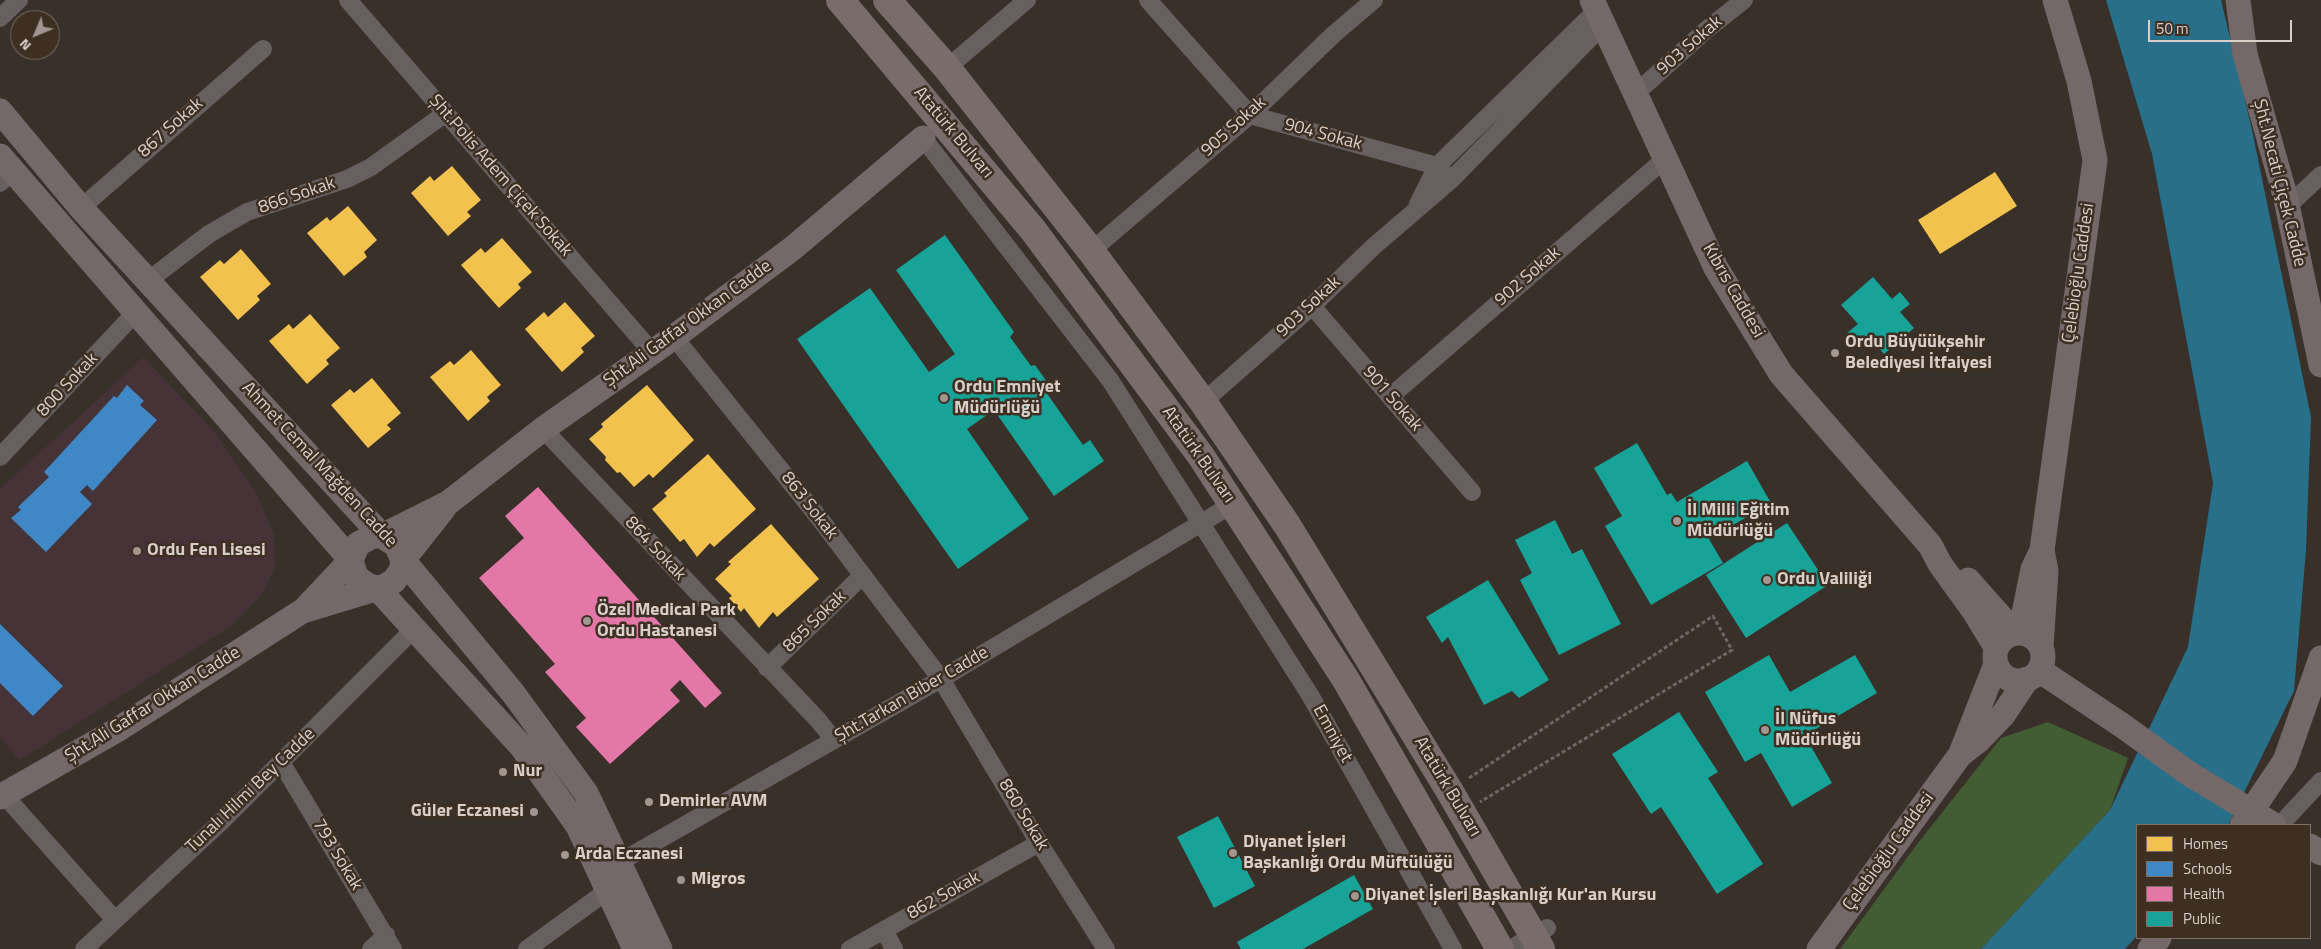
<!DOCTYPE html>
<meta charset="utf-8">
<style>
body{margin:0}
#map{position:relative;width:2321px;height:949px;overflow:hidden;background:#383029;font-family:"Titillium Web",sans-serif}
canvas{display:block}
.legend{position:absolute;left:2136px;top:824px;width:175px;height:115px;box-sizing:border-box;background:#3e2f23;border:1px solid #7c6f65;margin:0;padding:6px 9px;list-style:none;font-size:15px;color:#d9cfc8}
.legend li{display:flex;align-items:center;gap:10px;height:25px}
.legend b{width:25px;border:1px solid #7c6f65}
.north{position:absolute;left:10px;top:10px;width:50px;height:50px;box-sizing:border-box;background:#3e2f23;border:1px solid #7c6f65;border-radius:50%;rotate:225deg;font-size:14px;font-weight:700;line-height:20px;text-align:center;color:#d9cfc8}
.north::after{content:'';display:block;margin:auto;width:18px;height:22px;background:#a19790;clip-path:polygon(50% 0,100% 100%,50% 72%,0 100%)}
.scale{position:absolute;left:2148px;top:20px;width:144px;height:22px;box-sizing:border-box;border:2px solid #d9cfc8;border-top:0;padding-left:6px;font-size:15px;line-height:18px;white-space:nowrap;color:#d9cfc8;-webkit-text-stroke:4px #3e2f23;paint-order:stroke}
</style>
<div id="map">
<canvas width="2321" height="949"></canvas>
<ul class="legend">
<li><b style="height:14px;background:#f2c14e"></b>Homes</li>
<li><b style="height:14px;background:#3f88c5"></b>Schools</li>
<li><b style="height:14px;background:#e377a8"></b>Health</li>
<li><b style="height:14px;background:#17a398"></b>Public</li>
</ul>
<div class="north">N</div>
<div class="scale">50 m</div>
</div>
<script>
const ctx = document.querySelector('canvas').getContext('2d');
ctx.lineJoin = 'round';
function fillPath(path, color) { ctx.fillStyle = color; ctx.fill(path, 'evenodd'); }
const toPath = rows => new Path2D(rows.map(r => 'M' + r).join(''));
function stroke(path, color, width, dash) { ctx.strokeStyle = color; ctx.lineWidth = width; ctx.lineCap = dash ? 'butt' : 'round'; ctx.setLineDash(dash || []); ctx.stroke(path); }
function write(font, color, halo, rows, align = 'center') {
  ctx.font = font + ' "Titillium Web",sans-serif'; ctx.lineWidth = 5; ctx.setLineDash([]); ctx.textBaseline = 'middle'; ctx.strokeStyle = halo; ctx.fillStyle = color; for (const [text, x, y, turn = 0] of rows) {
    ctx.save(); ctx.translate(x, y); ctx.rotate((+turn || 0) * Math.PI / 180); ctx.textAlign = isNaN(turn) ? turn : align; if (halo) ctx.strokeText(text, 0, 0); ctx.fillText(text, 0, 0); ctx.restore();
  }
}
fillPath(toPath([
 [144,357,212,429,255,490,274,535,275,567,262,595,234,624,20,760,0,738,0,489]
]), '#463338');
fillPath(toPath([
 [2048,722,2128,758,2110,810,1981,949,1840,949,1918,843,2001,738]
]), '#425c33');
fillPath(toPath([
 [2106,0,2221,0,2252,130,2311,417,2306,550,2294,691,2228,825,2137,825,2137,936,2125,949,1981,949,2110,810,2188,647,2213,483,2152,154]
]), '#287089');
fillPath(toPath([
 [452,166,481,200,467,212,471,216,448,236,411,193,430,176,434,181],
 [1995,172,2017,206,1940,254,1918,220],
 [348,206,377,240,364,252,367,257,344,276,307,233,327,217,330,221],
 [502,238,532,272,518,284,521,288,499,308,461,265,481,248,485,253],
 [241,249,271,284,257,296,260,300,238,320,200,277,220,260,224,264],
 [565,302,595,336,581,348,584,352,562,372,525,329,544,312,548,317],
 [310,314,340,348,326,360,329,364,307,384,269,341,289,324,293,329],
 [471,350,501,385,487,397,490,401,468,421,430,377,450,361,454,365],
 [372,378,401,413,387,425,391,429,368,448,331,405,350,389,354,393],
 [647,385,694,440,653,478,649,474,634,487,620,472,617,473,605,460,606,457,589,439,603,427,601,424],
 [708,454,756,509,714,547,710,543,697,557,684,539,680,542,652,509,667,496,664,493],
 [771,524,819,579,777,617,773,612,759,628,744,608,741,612,729,598,732,596,715,579,731,564,728,562]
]), '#f2c14e');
fillPath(toPath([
 [127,385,144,401,140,405,157,420,93,491,87,485,80,492,92,504,46,552,11,518,21,510,18,507,49,477,44,472,114,396,117,398],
 [0,624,63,686,33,716,0,683]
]), '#3f88c5');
fillPath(toPath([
 [538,487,722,693,705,708,680,680,670,690,680,701,610,764,576,727,586,718,545,672,555,664,479,578,524,538,505,516]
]), '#e377a8');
fillPath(toPath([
 [945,235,1014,332,1010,337,1031,366,1035,365,1047,382,1041,385,1083,445,1090,440,1104,461,1054,496,994,410,967,429,1029,519,958,569,797,339,870,288,929,372,955,354,896,270],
 [1873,277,1892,299,1900,292,1910,304,1900,312,1914,328,1884,354,1871,339,1860,348,1847,333,1858,324,1841,305],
 [1637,443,1667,495,1671,493,1677,502,1747,461,1771,503,1709,539,1723,563,1651,605,1605,526,1622,516,1594,468],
 [1555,520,1572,554,1582,549,1621,624,1559,655,1520,580,1532,573,1515,540],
 [1787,523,1828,585,1746,638,1706,575],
 [1488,580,1549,680,1519,698,1512,691,1484,705,1448,637,1442,643,1426,617],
 [1769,655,1790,692,1855,655,1877,693,1809,733,1806,729,1802,731,1832,783,1792,807,1761,753,1745,762,1705,692],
 [1679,712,1718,772,1708,778,1763,864,1717,894,1661,807,1651,814,1612,754],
 [1218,816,1255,886,1214,908,1177,837],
 [1354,875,1373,909,1303,949,1241,949,1237,942]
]), '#17a398');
stroke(toPath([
 [1469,778,1713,616,1732,650,1480,802]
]), '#6e6664', 3, [4, 2.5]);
stroke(toPath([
 [348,0,652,352],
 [1148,0,1250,115,1437,166,1451,180],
 [0,18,19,0],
 [947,68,1027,0],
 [1636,93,1705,31,1744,0],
 [923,138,1110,380,1310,695,1453,949],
 [0,183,13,171],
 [1418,204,1437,166,1598,9],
 [2288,206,2321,175],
 [81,208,263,49],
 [1091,251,1250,115,1334,34,1374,0],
 [149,280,209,234,247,212,347,179,371,167,446,113],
 [1312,306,1472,492],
 [674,337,820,519,941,679,1039,843,1106,949],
 [1391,396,1666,158],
 [1203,402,1312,306,1373,247,1451,180,1604,24],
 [543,429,818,720,834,740],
 [0,457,136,312],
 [767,668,863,575],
 [281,762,393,949],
 [4,795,115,920],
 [2280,825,2321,781],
 [620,862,941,679,1233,504],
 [884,930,894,949],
 [84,949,222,821,414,629],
 [371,949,386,935],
 [527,949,607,891],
 [850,949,1039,843],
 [1510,949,1547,928]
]), '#685f5f', 18);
stroke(toPath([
 [1592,0,1716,268,1781,374,1930,545,1940,564,1974,611,1996,647],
 [2238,0,2245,54,2285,195,2321,365],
 [0,111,81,208,382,536,396,545,403,560,513,693,586,793,660,949],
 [0,156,351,560,356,577,369,586,377,588,522,747,578,826,635,949],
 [2042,550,2095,160,2079,81,2055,0],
 [1968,580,2015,633],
 [306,610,385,586,394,581,402,569,403,560,444,508],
 [2020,633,2033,569,2042,550,2046,571,2041,647],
 '1995 657a24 24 0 1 1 48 0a24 24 0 1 1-48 0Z',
 [2039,670,2123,726,2188,773,2274,825],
 [1961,753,1996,664],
 [0,797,117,730,304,610,351,560,358,544,373,536,382,536,448,503,543,429,674,337,793,248,923,138],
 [2242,825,2285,761,2321,658],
 [2310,846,2321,853],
 [1819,949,1960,755,1978,741,2003,715,2027,679],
 [2150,949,2159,938]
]), '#746869', 25);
stroke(toPath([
 [840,0,1033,230,1201,456,1346,680,1500,949],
 [887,0,947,68,1091,251,1203,402,1287,525,1449,790,1541,949]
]), '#796c6b', 28);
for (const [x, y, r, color] of [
 [1835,353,5,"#a19790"],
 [944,398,5,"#a19790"],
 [1677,521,5,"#a19790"],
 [137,551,5,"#a19790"],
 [1767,580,5,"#a19790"],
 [587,621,5,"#a19790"],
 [1765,730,5,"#a19790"],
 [503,772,5,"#a19790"],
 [649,802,5,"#a19790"],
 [534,812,5,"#a19790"],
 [1233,853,5,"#a19790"],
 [565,855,5,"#a19790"],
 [681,880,5,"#a19790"],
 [1355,896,5,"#a19790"]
]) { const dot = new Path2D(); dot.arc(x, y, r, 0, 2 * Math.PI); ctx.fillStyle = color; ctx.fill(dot); stroke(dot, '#3e2f23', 2); }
write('18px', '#d9cfc8', '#3e2f23', [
 ["903 Sokak",1690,46,-41],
 ["905 Sokak",1234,127,-42],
 ["867 Sokak",171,128,-42],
 ["Atatürk Bulvarı",953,133,50],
 ["904 Sokak",1323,135,15],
 ["Şht.Polis Adem Çiçek Sokak",500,176,49],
 ["Şht.Necati Çiçek Cadde",2279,183,76],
 ["866 Sokak",297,196,-19],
 ["Çelebioğlu Caddesi",2079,273,-82],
 ["902 Sokak",1528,277,-41],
 ["Kıbrıs Caddesi",1733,291,60],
 ["903 Sokak",1309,307,-43],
 ["Şht.Ali Gaffar Okkan Cadde",688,324,-36],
 ["800 Sokak",68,385,-47],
 ["901 Sokak",1392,399,49],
 ["Atatürk Bulvarı",1198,455,55],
 ["Ahmet Cemal Mağden Cadde",319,465,47],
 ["863 Sokak",809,506,52],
 ["864 Sokak",655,549,47],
 ["865 Sokak",815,622,-44],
 ["Şht.Tarkan Biber Cadde",912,695,-30],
 ["Şht.Ali Gaffar Okkan Cadde",153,705,-32],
 ["Emniyet",1332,734,61],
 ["Atatürk Bulvarı",1447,787,59],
 ["Tunalı Hilmi Bey Cadde",251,791,-44],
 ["860 Sokak",1023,815,59],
 ["Çelebioğlu Caddesi",1889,852,-54],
 ["793 Sokak",337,855,59],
 ["862 Sokak",944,896,-29]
]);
write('bold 18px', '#d9cfc8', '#3e2f23', [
 ["Ordu Büyüükşehir",1845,343],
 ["Belediyesi İtfaiyesi",1845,364],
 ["Ordu Emniyet",954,388],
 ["Müdürlüğü",954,409],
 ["İl Milli Eğitim",1687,511],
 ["Müdürlüğü",1687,532],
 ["Ordu Fen Lisesi",147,551],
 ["Ordu Valiliği",1777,580],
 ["Özel Medical Park",597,611],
 ["Ordu Hastanesi",597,632],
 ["İl Nüfus",1775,720],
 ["Müdürlüğü",1775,741],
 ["Nur",513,772],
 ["Demirler AVM",659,802],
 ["Güler Eczanesi",524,812,"right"],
 ["Diyanet İşleri",1243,843],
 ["Başkanlığı Ordu Müftülüğü",1243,864],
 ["Arda Eczanesi",575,855],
 ["Migros",691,880],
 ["Diyanet İşleri Başkanlığı Kur'an Kursu",1365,896]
], 'left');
</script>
